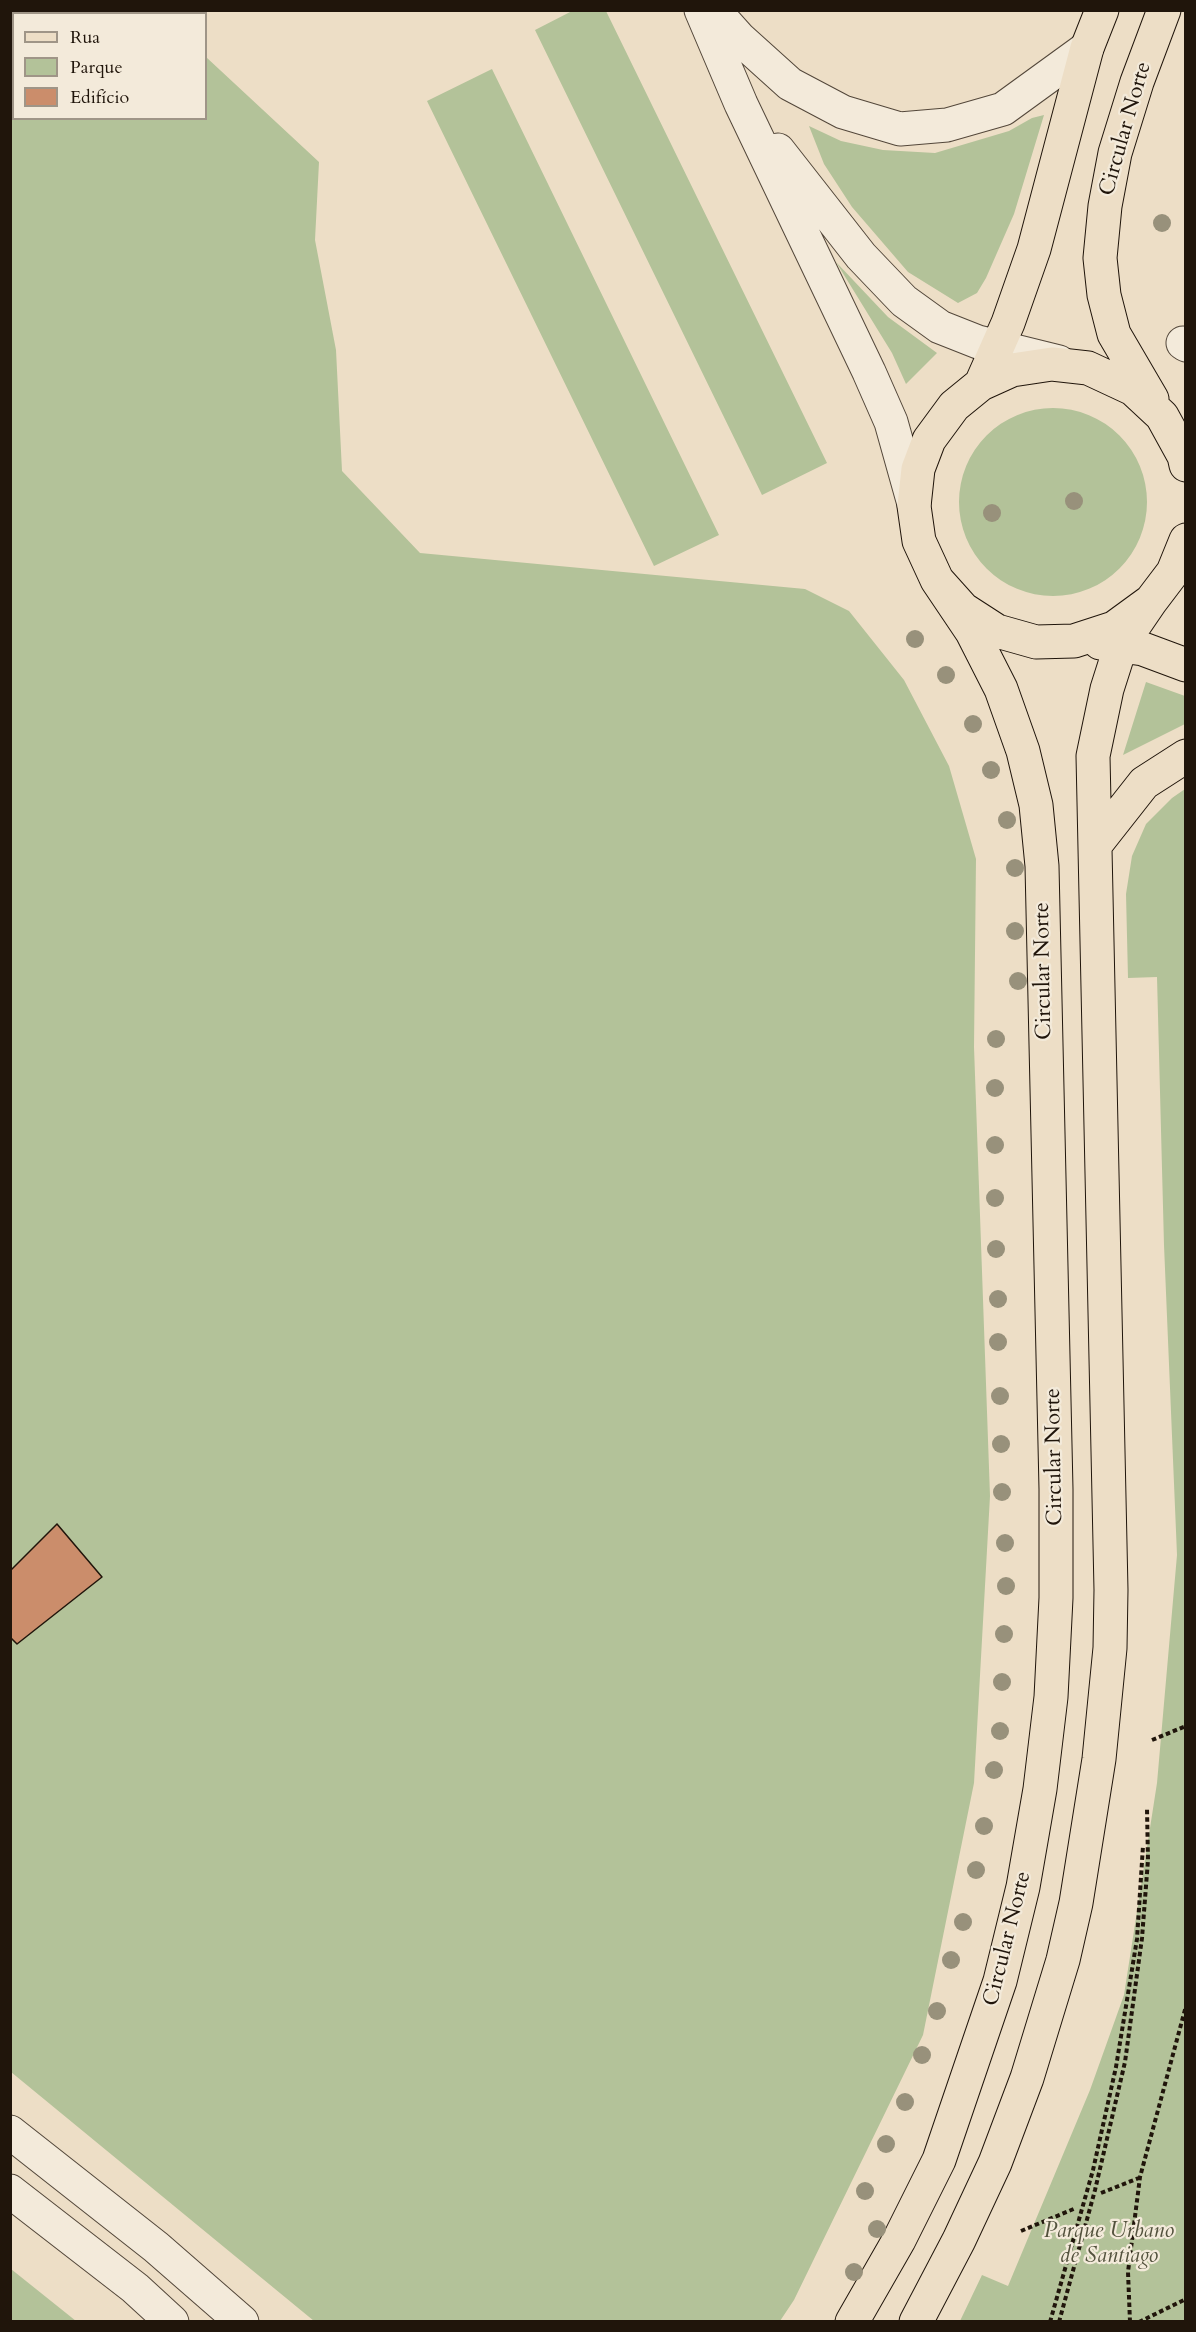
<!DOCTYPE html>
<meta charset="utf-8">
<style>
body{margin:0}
#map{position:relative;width:1196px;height:2332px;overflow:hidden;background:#eddec6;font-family:Cardo,serif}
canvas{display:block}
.frame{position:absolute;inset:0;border:12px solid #20150b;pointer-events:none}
.legend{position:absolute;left:12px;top:12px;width:195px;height:108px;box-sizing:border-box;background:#f3eada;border:2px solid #9f9587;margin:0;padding:8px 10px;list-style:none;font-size:18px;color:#20150b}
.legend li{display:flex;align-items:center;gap:12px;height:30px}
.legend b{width:30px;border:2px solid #9f9587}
</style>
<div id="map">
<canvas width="1196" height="2332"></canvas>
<div class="frame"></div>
<ul class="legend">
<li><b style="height:8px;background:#eddec6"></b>Rua</li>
<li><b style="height:16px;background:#b3c299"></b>Parque</li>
<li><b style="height:16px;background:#cb8d6b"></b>Edifício</li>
</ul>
</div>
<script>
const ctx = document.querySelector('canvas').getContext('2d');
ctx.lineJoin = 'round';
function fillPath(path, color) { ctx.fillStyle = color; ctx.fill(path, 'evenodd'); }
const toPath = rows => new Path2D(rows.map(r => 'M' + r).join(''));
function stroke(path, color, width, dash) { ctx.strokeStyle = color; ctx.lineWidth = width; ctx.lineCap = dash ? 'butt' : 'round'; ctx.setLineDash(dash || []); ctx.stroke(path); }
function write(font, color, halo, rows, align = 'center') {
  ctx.font = font + ' Cardo,serif'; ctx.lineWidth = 4.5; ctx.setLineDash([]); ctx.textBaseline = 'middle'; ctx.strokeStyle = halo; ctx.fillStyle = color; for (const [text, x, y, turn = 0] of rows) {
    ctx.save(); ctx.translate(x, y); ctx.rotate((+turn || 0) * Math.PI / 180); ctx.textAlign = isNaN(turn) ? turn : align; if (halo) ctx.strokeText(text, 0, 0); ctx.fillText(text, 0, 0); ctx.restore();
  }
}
fillPath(toPath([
 [155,10,158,13,14,14,14,118,206,118,206,57,319,162,315,240,336,350,342,471,420,553,805,589,849,611,904,680,949,766,976,859,974,1047,990,1496,974,1783,923,2035,794,2300,780,2321,314,2321,11,2072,10,11],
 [574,10,606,11,827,463,762,495,535,30],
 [492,69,719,535,654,566,427,101],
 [1044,115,1014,214,986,278,977,293,958,303,908,272,852,207,824,164,809,126,841,141,883,150,935,153,1009,131,1032,118],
 [836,262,888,317,937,353,906,384,892,353],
 '959 502a94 94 0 1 1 188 0a94 94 0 1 1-188 0Z',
 [1146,682,1185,696,1185,724,1123,755],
 [1185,789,1185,2321,960,2321,982,2275,1008,2286,1090,2090,1124,1995,1157,1783,1177,1555,1164,1245,1157,977,1128,978,1126,894,1132,856,1146,824,1172,798],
 [11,2269,76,2321,11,2321]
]), '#b3c299');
const building = toPath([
 [57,1524,102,1577,17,1644,10,1637,10,1571,57,1524]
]);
fillPath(building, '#cb8d6b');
stroke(building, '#20150b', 1.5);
const minor = toPath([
 [1183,343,1186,345]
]);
const tertiary = toPath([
 [701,10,741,104,869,372,891,422,914,504],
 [714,10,739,38,790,84,843,112,900,129,947,125,1003,109,1087,48],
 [778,150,861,256,904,301,940,327,978,342,1059,362],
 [10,2132,156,2247,242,2322],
 [10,2191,135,2288,172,2322]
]);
const primary = toPath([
 [981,384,1008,323,1034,249,1087,48,1102,10],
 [1152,399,1114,334,1104,295,1100,258,1105,206,1115,153,1137,82,1164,10],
 [1186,465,1184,456,1162,416,1133,389,1088,368,1052,364,1012,370,981,384,954,406,929,440,918,469,914,506,919,541,937,580,963,609,997,631,1036,642,1074,641,1114,628,1151,601,1173,572,1186,540],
 [1100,643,1143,649,1186,665],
 [1096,844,1144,783,1186,756],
 [852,2322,899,2240,939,2160,1000,1981,1023,1887,1040,1789,1051,1697,1056,1598,1056,1489,1042,866,1036,805,1023,751,1001,689,972,632,937,580],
 [916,2322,959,2240,995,2163,1027,2078,1063,1960,1076,1903,1099,1759,1110,1648,1111,1590,1093,756,1107,689,1121,645,1151,601]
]);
stroke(minor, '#53473a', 35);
stroke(tertiary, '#53473a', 35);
stroke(primary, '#20150b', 35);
stroke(toPath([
 [1152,1740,1186,1726],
 [1101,2193,1139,2178],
 [1021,2231,1076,2208],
 [1050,2322,1093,2170,1116,2067,1137,1939,1143,1846],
 [1059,2322,1095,2190,1125,2062,1142,1938,1148,1860,1147,1809],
 [1130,2322,1128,2272,1140,2177,1186,2006],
 [1139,2322,1186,2299]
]), '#20150b', 4, [4.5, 3]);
stroke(minor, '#f3eada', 33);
stroke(tertiary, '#f3eada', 33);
stroke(primary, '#eddec6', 33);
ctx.fillStyle = '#98917b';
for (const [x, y] of [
 [1162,223],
 [1074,501],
 [992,513],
 [915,639],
 [946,675],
 [973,724],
 [991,770],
 [1007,820],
 [1015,868],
 [1015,931],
 [1018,981],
 [996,1039],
 [995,1088],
 [995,1145],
 [995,1198],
 [996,1249],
 [998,1299],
 [998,1342],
 [1000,1396],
 [1001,1444],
 [1002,1492],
 [1005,1543],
 [1006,1586],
 [1004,1634],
 [1002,1682],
 [1000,1731],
 [994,1770],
 [984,1826],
 [976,1870],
 [963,1922],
 [951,1960],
 [937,2011],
 [922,2055],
 [905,2102],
 [886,2144],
 [865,2191],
 [877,2229],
 [854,2272]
]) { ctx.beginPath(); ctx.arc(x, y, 9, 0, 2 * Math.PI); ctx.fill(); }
write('22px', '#20150b', '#f3eada', [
 ["Circular Norte",1126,129,-74],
 ["Circular Norte",1044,971,-91],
 ["Circular Norte",1055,1457,-91],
 ["Circular Norte",1008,1939,-76]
]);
write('italic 22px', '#53523d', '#f3eada', [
 ["Parque Urbano",1109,2232],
 ["de Santiago",1109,2257]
]);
</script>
